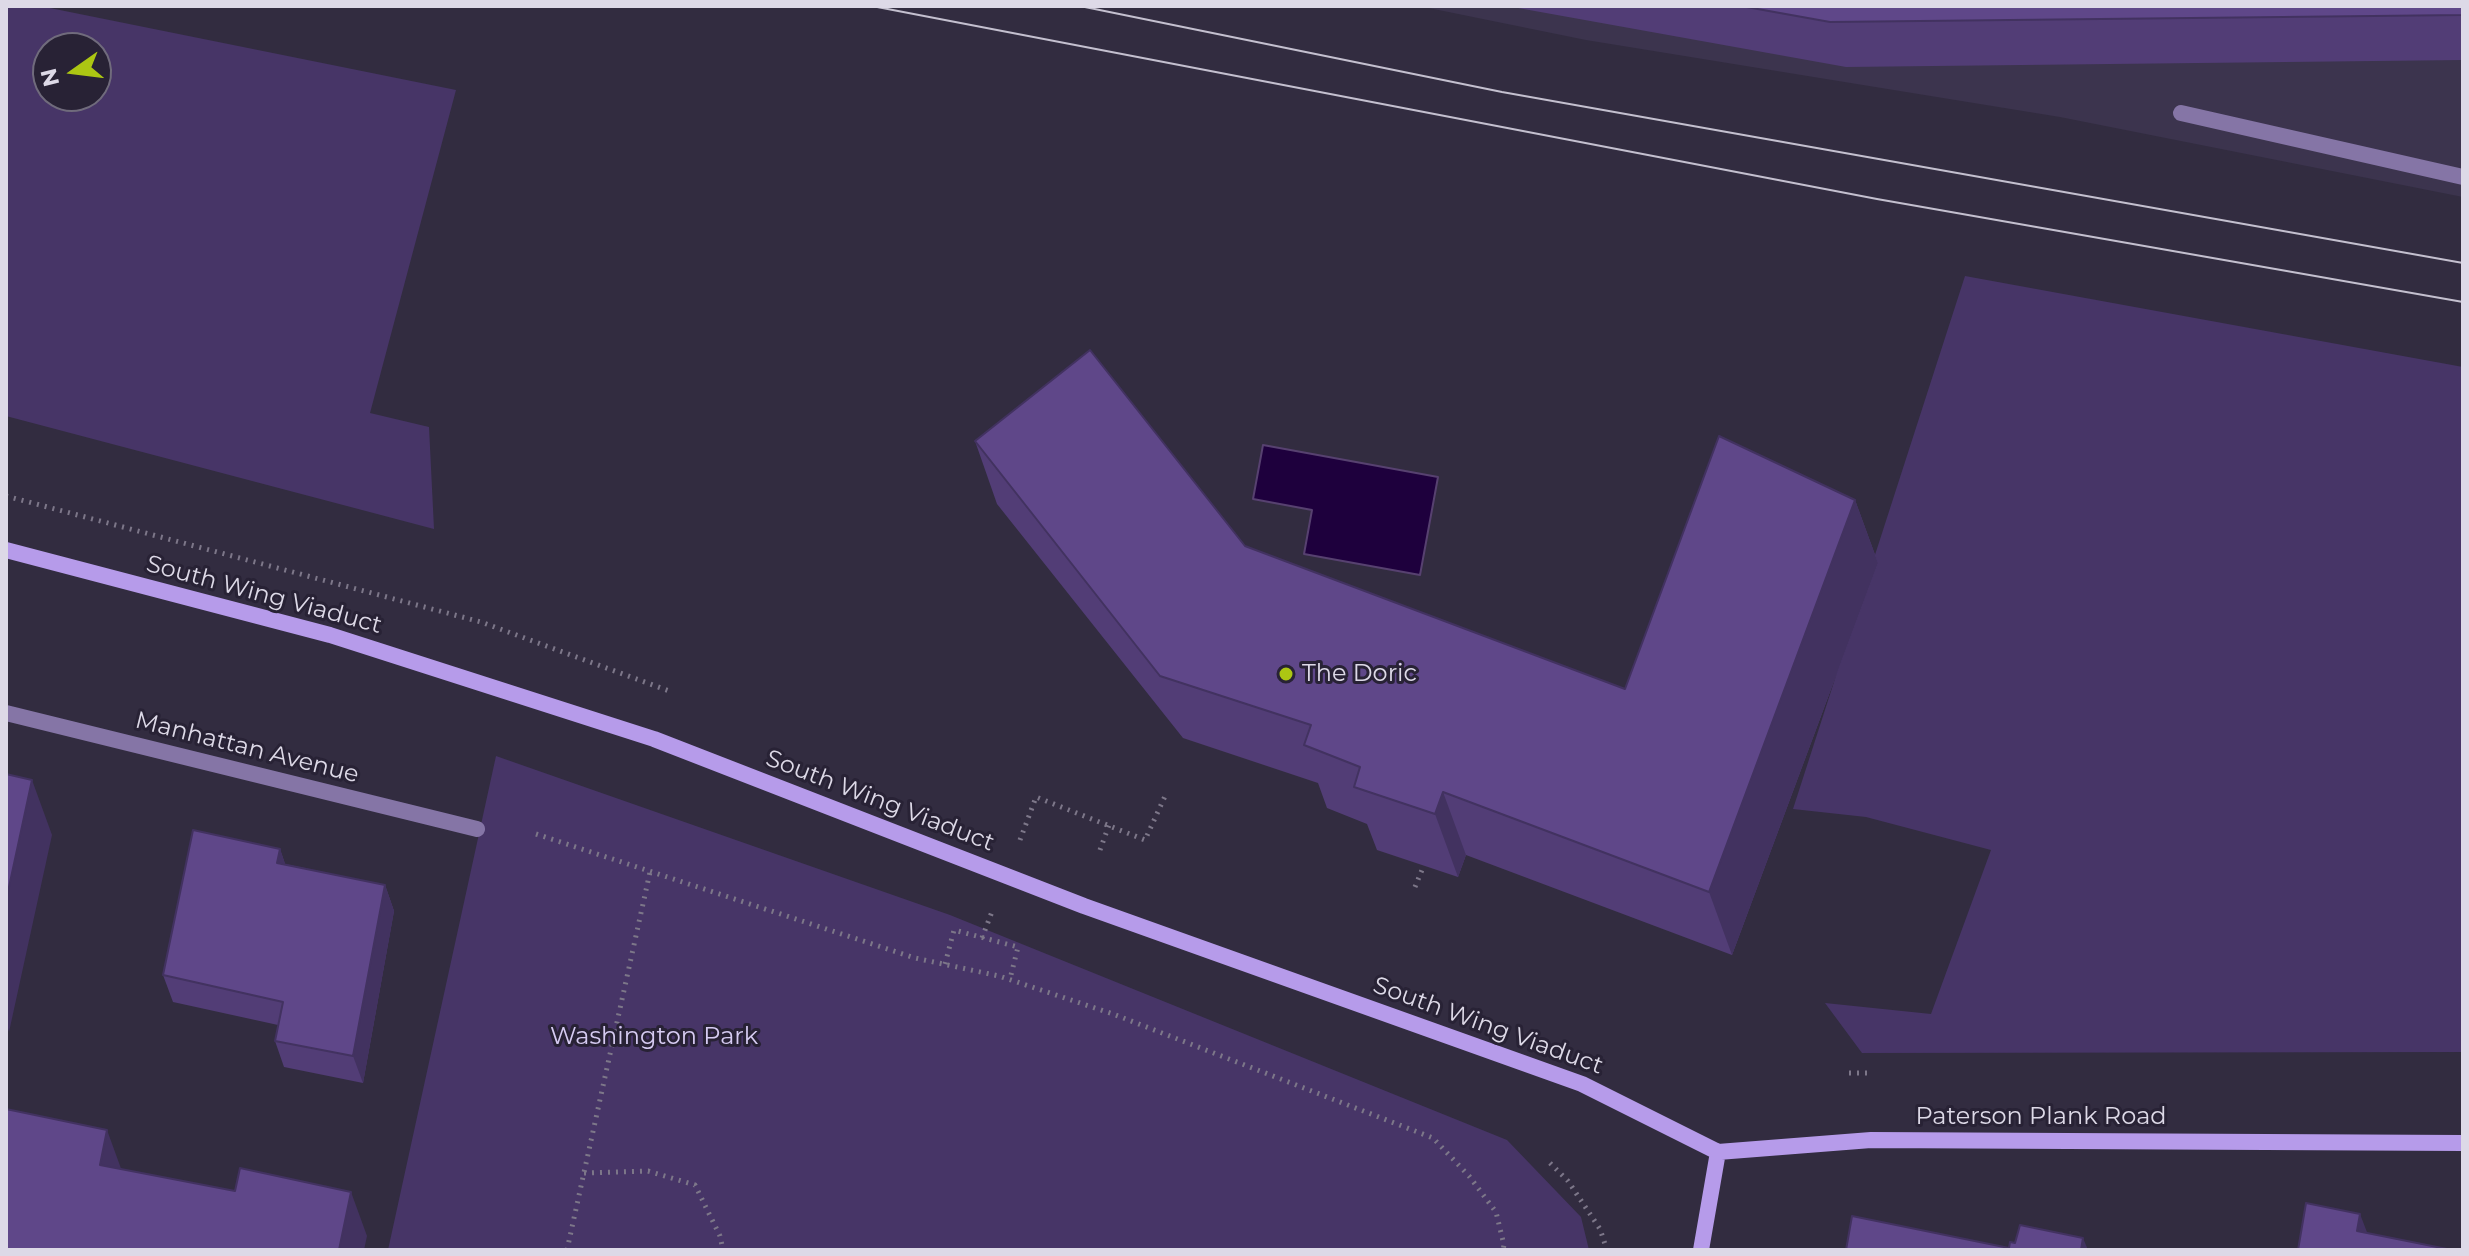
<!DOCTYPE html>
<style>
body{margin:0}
#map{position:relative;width:2469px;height:1256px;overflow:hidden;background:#322c40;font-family:Montserrat,sans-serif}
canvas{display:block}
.frame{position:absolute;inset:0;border:8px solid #ddd9e7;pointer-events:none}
.north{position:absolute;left:32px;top:32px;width:80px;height:80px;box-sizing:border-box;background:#282235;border:2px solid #706b7c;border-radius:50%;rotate:256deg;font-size:22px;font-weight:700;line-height:32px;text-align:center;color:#ddd9e7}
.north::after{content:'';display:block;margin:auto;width:28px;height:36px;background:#acc613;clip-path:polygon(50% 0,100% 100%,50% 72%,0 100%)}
</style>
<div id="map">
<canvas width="2469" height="1256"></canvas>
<div class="frame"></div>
<div class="north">N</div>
</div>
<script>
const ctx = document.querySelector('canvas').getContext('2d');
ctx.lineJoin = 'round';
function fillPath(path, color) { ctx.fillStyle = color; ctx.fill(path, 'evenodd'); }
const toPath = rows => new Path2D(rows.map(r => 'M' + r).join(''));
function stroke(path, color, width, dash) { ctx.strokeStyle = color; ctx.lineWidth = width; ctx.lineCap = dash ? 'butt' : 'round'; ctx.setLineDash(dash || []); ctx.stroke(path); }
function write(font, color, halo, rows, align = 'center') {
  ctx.font = font + ' Montserrat,sans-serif'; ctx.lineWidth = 6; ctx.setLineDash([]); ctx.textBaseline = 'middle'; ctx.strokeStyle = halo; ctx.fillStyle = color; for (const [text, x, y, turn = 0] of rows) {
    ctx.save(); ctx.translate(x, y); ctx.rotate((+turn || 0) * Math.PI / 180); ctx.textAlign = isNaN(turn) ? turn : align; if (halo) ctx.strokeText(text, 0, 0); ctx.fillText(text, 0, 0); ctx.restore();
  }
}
fillPath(toPath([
 [1419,6,2463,6,2463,197,2060,117,1586,40]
]), '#3c344e');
fillPath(toPath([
 [6,6,40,6,456,90,370,413,429,427,434,529,6,416],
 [48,48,96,48,96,96,48,96],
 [1965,276,2463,367,2463,1052,1862,1053,1825,1003,1931,1014,1991,850,1866,817,1793,809],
 [496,756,950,915,1507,1140,1581,1217,1589,1250,388,1250]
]), '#473567');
const water = toPath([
 [1263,445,1438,477,1420,575,1304,554,1312,510,1253,499,1263,445]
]);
fillPath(water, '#1e003d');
stroke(water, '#574170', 2);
stroke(toPath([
 [6,496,481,622,672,692],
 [536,834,915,958,999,976,1113,1014,1433,1138,1469,1176,1496,1212,1504,1245,1503,1250],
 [1020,840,1036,797,1145,840,1166,794],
 [1100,850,1109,825],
 [1415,887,1424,865],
 [982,938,993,909],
 [945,964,954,930,1018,947,1010,979],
 [1849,1073,1871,1073],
 [1550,1163,1568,1181,1600,1229,1607,1250],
 [584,1173,648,1171,695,1185,720,1236,723,1250],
 [567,1250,650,872]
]), '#7d7789', 5, [2, 6]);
stroke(toPath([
 [2181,113,2463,177]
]), '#8575a6', 16);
stroke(toPath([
 [6,713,477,829]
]), '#8575a6', 16);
stroke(toPath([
 [6,550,330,635,654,739,1084,906,1582,1084,1718,1152],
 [1718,1152,1871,1140,2463,1143],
 [1701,1250,1718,1152]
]), '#b69bea', 16);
stroke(toPath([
 [872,6,1877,199,2463,302],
 [1080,6,1502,92,2463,263]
]), '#c4c0cf', 2);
fillPath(toPath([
 [1507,6,2463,6,2463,60,1846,67],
 [975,441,1245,546,1625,689,1855,500,1878,563,1732,955,1466,855,1458,877,1377,850,1367,824,1327,808,1318,783,1183,738,997,504],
 [280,849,285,864,385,885,394,911,363,1083,284,1067,275,1041,278,1025,173,1002,163,975]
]), '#523d76');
fillPath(toPath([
 [1855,500,1878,563,1732,955,1709,892],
 [32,780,52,835,9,1032,6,1022,6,901],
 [1443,792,1466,855,1458,877,1435,814],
 [280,849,289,875,277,863],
 [385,885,394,911,363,1083,353,1056],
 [107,1130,123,1174,100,1165],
 [351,1192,367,1236,364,1250,339,1250],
 [2360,1214,2370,1240,2357,1231],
 [2083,1238,2088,1250,2081,1250]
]), '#423260');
const building = toPath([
 [1741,6,2463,6,2463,15,1830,22,1741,6],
 [1090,350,1245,546,1625,689,1719,436,1855,500,1709,892,1443,792,1435,814,1354,787,1360,767,1304,745,1311,725,1160,676,975,441,1090,350],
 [6,774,32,780,6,901,6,774],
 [193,830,280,849,277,863,385,885,353,1056,275,1041,283,1002,163,975,193,830],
 [6,1109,107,1130,100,1165,235,1191,240,1168,351,1192,339,1250,6,1250,6,1109],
 [2306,1203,2360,1214,2357,1231,2452,1250,2298,1250,2306,1203],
 [1852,1216,2009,1248,2010,1242,2015,1243,2020,1225,2083,1238,2081,1250,1846,1250,1852,1216]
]);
fillPath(building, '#5f4789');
stroke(building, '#423260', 2);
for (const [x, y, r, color] of [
 [1286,674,8,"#acc613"]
]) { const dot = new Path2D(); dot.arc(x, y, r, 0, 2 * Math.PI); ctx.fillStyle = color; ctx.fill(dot); stroke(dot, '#282235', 3); }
write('24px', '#ddd9e7', '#282235', [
 ["South Wing Viaduct",264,595,15],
 ["Manhattan Avenue",247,748,14],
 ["South Wing Viaduct",880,801,21],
 ["South Wing Viaduct",1488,1026,20],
 ["Paterson Plank Road",2041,1117]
]);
write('24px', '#ddd9e7', '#282235', [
 ["The Doric",1302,674]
], 'left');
write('24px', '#d6cbf2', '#282235', [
 ["Washington Park",654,1037]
]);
</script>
